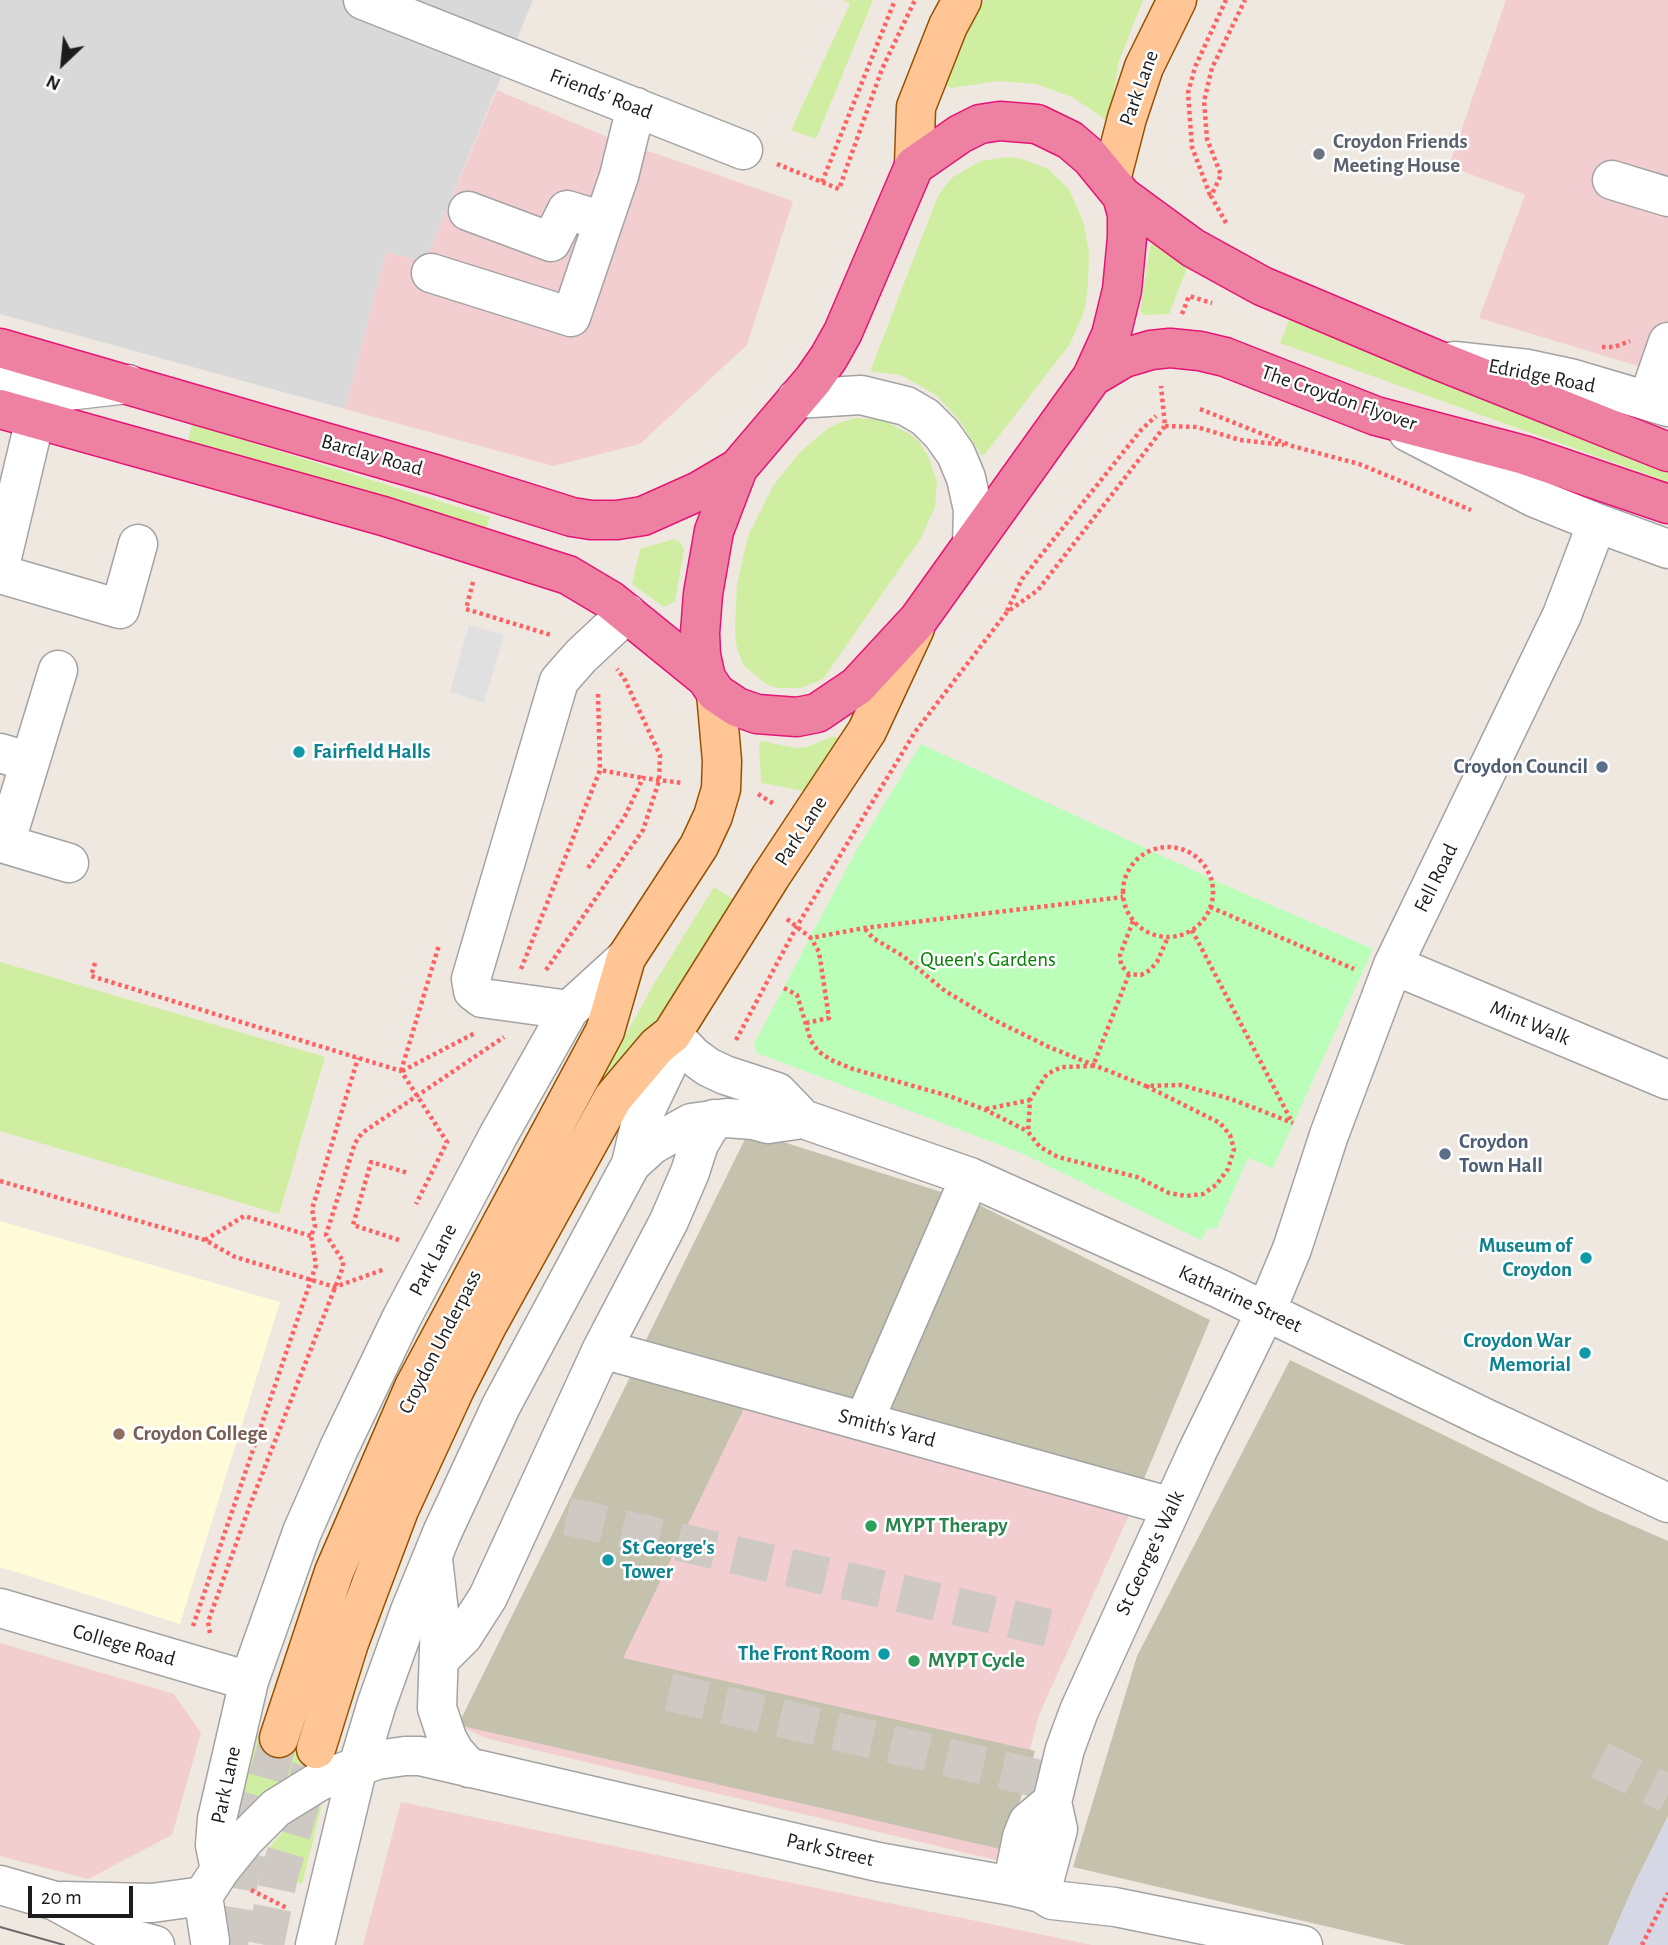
<!DOCTYPE html>
<style>
body{margin:0}
#map{position:relative;width:1668px;height:1945px;overflow:hidden;background:#efe8e1;font-family:"Alegreya Sans",sans-serif}
canvas{display:block}
.north{position:absolute;left:28px;top:28px;width:70px;height:70px;-webkit-text-stroke:5px #fff;paint-order:stroke;rotate:206deg;font-size:19px;font-weight:700;line-height:28px;text-align:center;color:#1c1c1c}
.north::after{content:'';display:block;margin:auto;width:24px;height:32px;background:#1c1c1c;clip-path:polygon(50% 0,100% 100%,50% 72%,0 100%)}
.scale{position:absolute;left:28px;top:1886px;width:105px;height:32px;box-sizing:border-box;border:4px solid #1c1c1c;border-top:0;padding-left:9px;font-size:21px;line-height:24px;white-space:nowrap;color:#1c1c1c;-webkit-text-stroke:5px #fff;paint-order:stroke}
</style>
<div id="map">
<canvas width="1668" height="1945"></canvas>
<div class="north">N</div>
<div class="scale">20 m</div>
</div>
<script>
const ctx = document.querySelector('canvas').getContext('2d');
ctx.lineJoin = 'round';
function fillPath(path, color) { ctx.fillStyle = color; ctx.fill(path, 'evenodd'); }
const toPath = rows => new Path2D(rows.map(r => 'M' + r).join(''));
function stroke(path, color, width, dash) { ctx.strokeStyle = color; ctx.lineWidth = width; ctx.lineCap = dash ? 'butt' : 'round'; ctx.setLineDash(dash || []); ctx.stroke(path); }
function write(font, color, halo, rows, align = 'center') {
  ctx.font = font + ' "Alegreya Sans",sans-serif'; ctx.lineWidth = 5; ctx.setLineDash([]); ctx.textBaseline = 'middle'; ctx.strokeStyle = halo; ctx.fillStyle = color; for (const [text, x, y, turn = 0] of rows) {
    ctx.save(); ctx.translate(x, y); ctx.rotate((+turn || 0) * Math.PI / 180); ctx.textAlign = isNaN(turn) ? turn : align; if (halo) ctx.strokeText(text, 0, 0); ctx.fillText(text, 0, 0); ctx.restore();
  }
}
fillPath(toPath([
 [0,0,533,0,425,262,386,252,345,409,0,314]
]), '#dad9d9');
fillPath(toPath([
 [1506,0,1668,0,1668,375,1479,318,1525,195,1449,166],
 [497,90,605,136,793,201,747,345,640,444,553,466,345,409,386,252,425,262],
 [636,1374,1134,1504,1039,1715,1000,1861,485,1738,458,1725],
 [0,1643,174,1694,201,1733,172,1835,88,1879,0,1856],
 [401,1802,1092,1945,363,1945]
]), '#f2ced1');
fillPath(toPath([
 [0,1221,280,1302,180,1624,0,1567]
]), '#fffbd9');
fillPath(toPath([
 [758,1134,973,1202,1210,1320,1141,1486,643,1346,745,1139],
 [1290,1360,1597,1510,1668,1541,1668,1816,1633,1887,1608,1945,1406,1945,1073,1867,1137,1656],
 [634,1369,749,1398,623,1658,1035,1751,1005,1850,458,1725]
]), '#c4c1ac');
fillPath(toPath([
 [843,0,873,0,816,139,791,130,850,4],
 [985,0,1143,0,1119,61,1109,119,1106,120,1072,97,1036,84,998,81,952,88,947,86,944,80,971,21],
 [1008,157,1022,159,1048,169,1069,189,1084,224,1089,252,1088,284,1085,309,1070,344,985,454,981,455,959,420,936,395,901,375,873,372,871,369,937,198,944,187,953,177,981,161],
 [1154,241,1188,266,1169,314,1145,315,1140,312,1150,247],
 [1290,318,1565,433,1668,472,1668,482,1280,343],
 [856,418,882,420,910,434,919,442,928,456,937,482,935,507,921,538,823,679,801,688,777,688,766,684,743,665,736,644,735,628,737,584,748,536,773,486,799,453,827,429,841,422],
 [192,424,490,517,486,530,188,442],
 [674,539,681,543,684,550,675,601,664,607,632,584,640,549],
 [834,736,839,740,837,744,804,791,761,783,759,743,761,741,796,748,807,747],
 [714,887,733,899,651,1029,599,1090,596,1088,654,984],
 [0,962,325,1057,279,1214,0,1131],
 [257,1736,337,1757,234,1825],
 [322,1805,302,1884,259,1866,273,1843,292,1822]
]), '#d0eea1');
fillPath(toPath([
 [921,744,1225,885,1373,949,1273,1168,1248,1158,1217,1228,1207,1229,1201,1240,1021,1153,757,1053,754,1045,756,1040,857,849]
]), '#bbfeb9');
fillPath(toPath([
 [469,625,504,635,484,703,450,692]
]), '#e0e0e0');
fillPath(toPath([
 [1668,1816,1668,1945,1608,1945,1633,1887]
]), '#d5d7e4');
stroke(toPath([
 [567,1516,1067,1632],
 [669,1692,1057,1783],
 [1600,1760,1668,1794]
]), '#cfc9c3', 38, [38, 19]);
stroke(toPath([
 [229,1945,240,1875,279,1738],
 [265,1945,279,1876,311,1768]
]), '#cfc9c3', 38, [38, 19]);
const minor = toPath([
 [363,0,743,150],
 [1612,180,1668,197],
 [468,211,551,242,567,210,603,221],
 [431,273,571,317,619,176,636,107],
 [1454,361,1528,369,1570,378,1668,407],
 [0,379,22,389,31,395,35,403,35,419],
 [796,399,861,395,906,406,925,417,942,434,956,454,966,478,973,510,972,544],
 [1648,400,1668,342],
 [1408,432,1535,498,1597,523,1668,549],
 [0,566,35,419,43,403,49,395,58,392,128,384],
 [0,574,120,609,138,544],
 [0,753,30,762,58,670],
 [30,762,5,844,69,863],
 [1393,965,1668,1080],
 [569,1010,482,998,473,991,471,979,559,681,581,656,627,613],
 [672,1034,693,1056,708,1067,725,1075,777,1092,803,1119,970,1177,1220,1289,1485,1418,1668,1503],
 [631,1164,652,1145,691,1123,727,1118,753,1120,768,1124,803,1119],
 [602,1349,1172,1507],
 [864,1421,970,1177],
 [433,1559,440,1621,437,1708,447,1738,454,1751,469,1768],
 [0,1608,249,1681],
 [440,1659,463,1636,488,1597,602,1349,669,1221,690,1172,699,1144,714,1119],
 [220,1870,215,1845,217,1819,249,1681,302,1532,339,1448,402,1317,499,1134,569,1010,626,958],
 [0,1885,55,1901,117,1935,155,1945],
 [1012,1886,1022,1837,1028,1822,1052,1802],
 [1041,1893,1058,1829,1052,1802,1065,1749,1079,1711,1197,1452,1266,1311,1292,1249,1329,1135,1393,965,1562,615,1597,523],
 [203,1896,220,1870,245,1839,276,1808,318,1782,337,1774,377,1760,405,1756,420,1756,878,1862,1012,1886,1041,1893,1052,1900,1115,1907,1303,1945],
 [203,1896,210,1941],
 [63,1901,152,1903,203,1896],
 [315,1945,358,1766,377,1703,410,1611,442,1533,501,1406,631,1164,641,1120,666,1068,672,1034]
]);
const major = toPath([
 [914,166,916,107,948,26,962,0],
 [1111,180,1127,118,1144,67,1177,0],
 [279,1738,334,1572,414,1387,605,1031,626,958,699,846,713,816,721,789,722,761,716,693],
 [316,1749,349,1643,399,1510,455,1389,488,1324,613,1098,657,1046,672,1034,771,876,867,731,915,628]
]);
const highway = toPath([
 [1000,121,1037,124,1070,140,1091,158,1122,196,1127,214,1127,238,1122,290,1111,335,1092,377,918,620,857,686,817,713,797,717,757,714,737,707,716,693,706,678,701,655,700,633,703,594,714,531,738,468,813,380,829,357,843,332,914,166,960,134,980,124,1000,121],
 [1122,196,1193,248,1262,286,1435,359,1668,452],
 [0,348,438,475,572,517,591,520,617,520,643,516,699,491,738,468],
 [1092,377,1124,358,1151,350,1170,348,1200,351,1225,357,1376,416,1524,455,1668,504],
 [0,409,383,516,568,575,610,600,706,678]
]);
stroke(minor, '#a3a3a3', 41);
stroke(major, '#945200', 41);
stroke(highway, '#e61575', 41);
stroke(toPath([
 [777,164,839,189,882,69,915,0],
 [822,182,895,0],
 [1210,195,1192,147,1188,93,1195,67,1226,0],
 [1226,223,1211,196,1221,175,1207,139,1204,101,1212,68,1245,0],
 [1182,314,1189,296,1212,303],
 [1602,347,1614,347,1630,341],
 [1200,409,1292,446,1359,464,1471,510],
 [1165,426,1197,427,1240,440,1284,445],
 [473,582,466,609,551,635],
 [1007,611,1022,579,1141,430,1156,416],
 [598,694,600,770],
 [758,794,774,804],
 '1123 892a45 45 0 1 1 90 0a45 45 0 1 1-90 0Z',
 [588,868,624,818,643,778,683,783],
 [1210,907,1354,969],
 [787,919,811,938,864,928,1123,897],
 [1133,921,1120,955,1121,965,1129,974,1141,975,1150,970,1157,962,1168,937],
 [865,929,873,938,903,956,945,991,994,1020,1049,1047,1146,1086,1181,1085,1231,1099,1293,1123],
 [1192,930,1292,1122],
 [95,963,91,976,401,1071,447,1142,416,1204],
 [521,969,600,770,643,778],
 [546,970,643,830,659,781,660,755,624,678,617,669],
 [1129,974,1093,1066,1062,1067,1047,1074,1030,1100,1028,1132,1040,1147,1058,1157,1137,1177,1169,1193,1186,1196,1203,1194,1216,1185,1228,1169,1234,1149,1230,1135,1220,1123,1146,1086],
 [784,988,797,995,811,1041,818,1051,831,1060,853,1069,949,1096,986,1110,1027,1131],
 [806,1023,829,1018,819,952,811,938],
 [736,1040,797,926,915,732,1007,612,1038,590,1165,426,1161,386],
 [401,1071,439,945],
 [402,1071,475,1033],
 [986,1109,1030,1100],
 [0,1181,205,1240,235,1257,335,1287,385,1269],
 [205,1240,244,1216,311,1236],
 [399,1240,353,1225,371,1162,408,1173],
 [193,1626,316,1265,311,1236,315,1226,312,1209,358,1058],
 [210,1633,208,1622,250,1505,343,1267,343,1261,326,1235,355,1143,362,1133,504,1037],
 [251,1890,287,1908],
 [1642,1945,1668,1893]
]), '#ff6163', 4.5, [3.5, 3.5]);
stroke(minor, '#fff', 38);
stroke(major, '#ffc595', 38);
stroke(highway, '#ee81a2', 38);
stroke(toPath([
 [0,1927,64,1945]
]), '#6a6a6a', 2);
for (const [x, y, r, color] of [
 [1319,154,7,"#6b7280"],
 [299,752,7,"#0f9aa8"],
 [1602,767,7,"#5c6f8a"],
 [1445,1154,7,"#5c6f8a"],
 [1586,1258,7,"#0f9aa8"],
 [1585,1353,7,"#0f9aa8"],
 [119,1434,7,"#8d6e63"],
 [871,1526,7,"#2e9e5b"],
 [608,1560,7,"#0f9aa8"],
 [884,1654,7,"#0f9aa8"],
 [914,1661,7,"#2e9e5b"]
]) { const dot = new Path2D(); dot.arc(x, y, r, 0, 2 * Math.PI); ctx.fillStyle = color; ctx.fill(dot); stroke(dot, '#fff', 2.5); }
write('21px', '#1c1c1c', '#fff', [
 ["Park Lane",1139,88,-70],
 ["Friends' Road",601,94,21],
 ["Edridge Road",1542,376,11],
 ["The Croydon Flyover",1339,398,19],
 ["Barclay Road",372,455,16],
 ["Park Lane",801,831,-57],
 ["Fell Road",1436,878,-64],
 ["Mint Walk",1530,1023,23],
 ["Park Lane",433,1260,-62],
 ["Katharine Street",1240,1299,25],
 ["Croydon Underpass",440,1342,-63],
 ["Smith's Yard",887,1428,15],
 ["St George's Walk",1150,1553,-65],
 ["College Road",124,1645,16],
 ["Park Lane",226,1785,-78],
 ["Park Street",830,1850,13]
]);
write('bold 21px', '#5b616d', '#fff', [
 ["Croydon Friends",1333,142],
 ["Meeting House",1333,166]
], 'left');
write('bold 21px', '#0d838f', '#fff', [
 ["Fairfield Halls",313,752,"left"],
 ["Museum of",1572,1246],
 ["Croydon",1572,1270],
 ["Croydon War",1571,1341],
 ["Memorial",1571,1365],
 ["St George's",622,1548,"left"],
 ["Tower",622,1572,"left"],
 ["The Front Room",870,1654]
], 'right');
write('bold 21px', '#4e5e75', '#fff', [
 ["Croydon Council",1588,767],
 ["Croydon",1459,1142,"left"],
 ["Town Hall",1459,1166,"left"]
], 'right');
write('21px', '#068202', '#fff', [
 ["Queen's Gardens",988,960]
]);
write('bold 21px', '#785e54', '#fff', [
 ["Croydon College",133,1434]
], 'left');
write('bold 21px', '#27864d', '#fff', [
 ["MYPT Therapy",885,1526],
 ["MYPT Cycle",928,1661]
], 'left');
</script>
